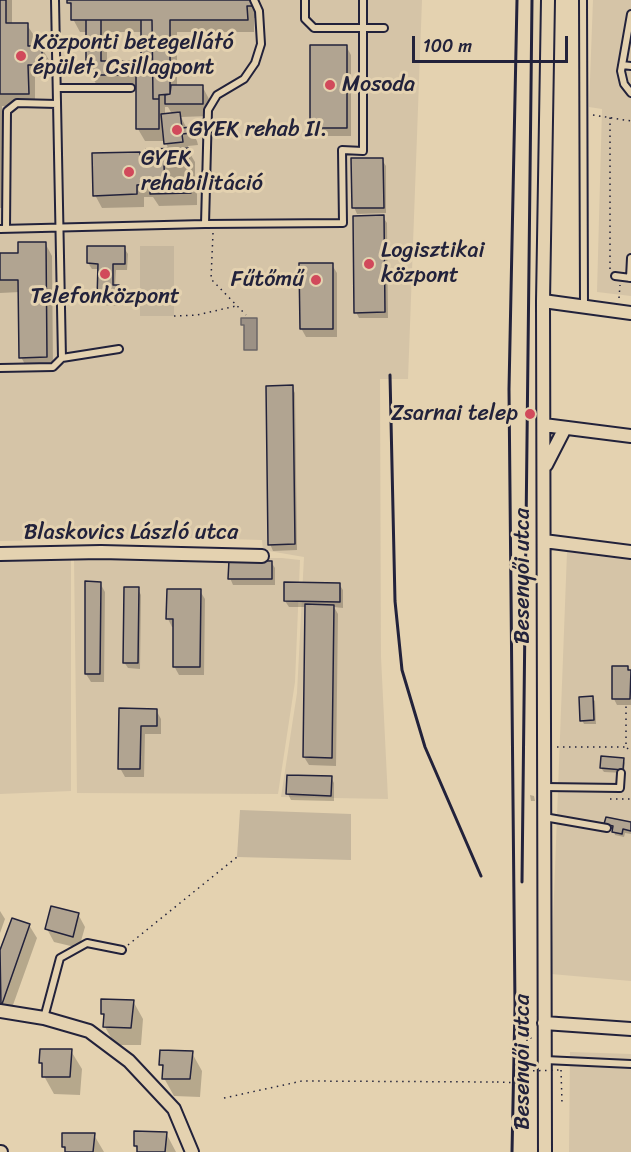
<!DOCTYPE html>
<meta charset="utf-8">
<style>
body{margin:0}
#map{position:relative;width:631px;height:1152px;overflow:hidden;background:#e4d2b0;font-family:Sriracha,sans-serif}
canvas{display:block}
.scale{position:absolute;left:412px;top:36px;width:156px;height:27px;box-sizing:border-box;border:3px solid #22223b;border-top:0;padding-left:8px;font-size:18px;line-height:21px;white-space:nowrap;color:#22223b;-webkit-text-stroke:4px #e4d2b0;paint-order:stroke}
</style>
<div id="map">
<canvas width="631" height="1152"></canvas>
<div class="scale">100 m</div>
</div>
<script>
const ctx = document.querySelector('canvas').getContext('2d');
ctx.lineJoin = 'round';
function fillPath(path, color) { ctx.fillStyle = color; ctx.fill(path, 'evenodd'); }
const toPath = rows => new Path2D(rows.map(r => 'M' + r).join(''));
function stroke(path, color, width, dash) { ctx.strokeStyle = color; ctx.lineWidth = width; ctx.lineCap = dash ? 'butt' : 'round'; ctx.setLineDash(dash || []); ctx.stroke(path); }
function write(font, color, halo, rows, align = 'center') {
  ctx.font = font + ' Sriracha,sans-serif'; ctx.lineWidth = 6; ctx.setLineDash([]); ctx.textBaseline = 'middle'; ctx.strokeStyle = halo; ctx.fillStyle = color; for (const [text, x, y, turn = 0] of rows) {
    ctx.save(); ctx.translate(x, y); ctx.rotate((+turn || 0) * Math.PI / 180); ctx.textAlign = isNaN(turn) ? turn : align; if (halo) ctx.strokeText(text, 0, 0); ctx.fillText(text, 0, 0); ctx.restore();
  }
}
fillPath(toPath([
 [0,0,422,0,408,379,380,379,381,657,388,799,281,797,297,693,304,557,263,550,262,540,196,538,0,541],
 [593,0,631,0,631,296,597,292,602,109,589,107],
 [567,552,631,560,631,981,551,974],
 [74,558,282,558,300,560,295,682,278,794,77,793],
 [71,559,71,791,0,794,0,561],
 [570,1052,631,1054,631,1152,569,1152]
]), '#d5c4a7');
fillPath(toPath([
 [140,246,174,246,174,316,140,316],
 [240,810,351,814,351,860,237,857]
]), '#c5b69d');
const water = toPath([
 [241,318,257,318,257,350,244,350,244,325,241,325,241,318]
]);
fillPath(water, '#9c9185');
stroke(water, '#6b6567', 1.5);
fillPath(toPath([
 [0,0,12,0,12,25,27,25,35,37,35,48,41,47,49,60,49,77,35,77,35,106,2,106,2,208,0,208],
 [177,0,251,1,258,14,258,18,254,18,254,32,177,32,177,86,202,86,209,99,210,116,181,117,187,129,190,128,197,141,198,145,188,146,189,152,195,162,195,178,171,178,171,182,189,182,197,194,197,205,159,206,153,197,144,197,144,207,102,208,95,195,139,153,145,163,169,150,165,141,145,141,138,129,137,87,98,87,91,75,91,65,88,59,87,32,80,32,73,19,73,10,69,3],
 [107,32,143,32,143,63,107,63],
 [165,107,168,107,172,114,165,115],
 [346,46,351,55,351,136,317,136,312,128],
 [382,160,386,166,386,213,357,214,354,207],
 [383,217,387,223,388,318,359,318,356,312],
 [45,243,52,256,53,369,28,370,21,357,20,292,0,293,0,254,20,254],
 [124,248,128,254,127,270,116,270,115,286,118,286,122,293,121,306,102,305,98,299,99,269,92,269,88,263],
 [332,265,337,273,337,337,306,337,301,328],
 [292,387,295,393,297,550,273,551,270,544],
 [271,562,275,568,275,585,233,585,230,578],
 [100,583,105,592,104,682,91,682,86,674],
 [339,584,343,590,343,608,334,607,338,614,336,766,309,765,304,757,307,607,289,607,285,601],
 [138,589,141,595,140,669,128,668,124,662],
 [200,591,205,599,204,675,179,675,174,666,175,627,172,627,168,619],
 [628,668,631,672,631,705,617,705,614,699],
 [592,698,595,701,596,724,584,724,582,720],
 [121,710,156,710,161,719,161,734,145,734,144,777,125,777,120,768],
 [623,759,625,763,624,773,604,772,601,768],
 [331,777,334,783,334,801,291,800,288,794],
 [530,795,534,796,535,801,531,801],
 [631,823,631,834,625,833,624,837,615,835,614,829,608,827,606,824],
 [0,911,5,919,0,933],
 [78,914,85,927,79,948,54,942,47,929],
 [12,919,29,925,37,938,8,1019,0,1016,0,955],
 [133,1001,143,1019,141,1045,115,1045,105,1027,105,1019,102,1013],
 [41,1050,71,1051,82,1069,80,1095,54,1094,44,1076,44,1068,41,1063],
 [192,1053,202,1071,200,1097,174,1096,164,1078,164,1070,161,1065],
 [166,1133,176,1152,138,1152,135,1146],
 [64,1134,94,1135,104,1152,66,1152,63,1147]
]), '#0003');
const building = toPath([
 [0,0,6,0,6,23,28,23,28,46,42,46,42,65,28,65,29,94,0,94,0,0],
 [67,0,252,0,252,6,247,6,248,20,170,20,170,94,159,95,159,99,153,99,152,20,71,20,71,3,67,3,67,0],
 [86,20,101,20,101,61,141,61,141,20,152,20,153,99,159,99,159,129,136,129,136,75,90,75,90,60,86,60,86,20],
 [310,45,347,45,347,128,310,128,310,45],
 [171,85,203,85,203,104,165,104,165,95,170,94,171,85],
 [180,112,182,128,191,127,191,133,182,134,183,142,164,144,161,114,180,112],
 [188,148,189,165,164,166,165,181,190,180,191,193,150,194,150,184,137,185,137,194,93,196,92,153,140,152,140,161,146,161,146,149,188,148],
 [351,158,383,158,384,208,352,208,351,158],
 [384,215,385,312,354,313,353,216,384,215],
 [18,242,46,242,47,357,19,358,18,280,0,280,0,253,18,253,18,242],
 [87,246,125,246,125,264,113,264,113,285,119,285,119,300,97,299,98,264,87,263,87,246],
 [299,263,333,263,333,329,300,329,299,263],
 [293,385,295,544,268,545,266,386,293,385],
 [229,560,272,561,272,579,228,579,229,560],
 [85,581,101,582,100,674,85,674,85,581],
 [284,582,340,583,340,602,284,601,284,582],
 [124,587,139,587,138,663,123,663,124,587],
 [167,589,201,589,200,667,173,667,173,619,166,619,167,589],
 [305,604,334,605,332,758,303,757,305,604],
 [612,666,628,666,628,670,631,670,630,699,612,699,612,666],
 [593,696,594,720,580,721,579,697,593,696],
 [119,708,157,709,157,726,141,726,140,769,118,769,119,708],
 [601,756,624,758,623,770,600,768,601,756],
 [287,775,332,776,331,796,286,794,287,775],
 [606,817,631,822,631,831,623,829,622,834,612,832,613,826,604,824,606,817],
 [51,906,79,913,73,937,45,929,51,906],
 [12,918,30,924,1,1007,0,950,12,918],
 [101,999,134,1000,131,1028,103,1027,104,1014,101,1014,101,999],
 [40,1049,72,1049,70,1077,42,1077,42,1063,39,1063,40,1049],
 [160,1050,193,1051,190,1079,162,1079,163,1065,159,1065,160,1050],
 [134,1131,167,1132,165,1152,137,1152,137,1146,134,1146,134,1131],
 [62,1133,95,1133,93,1152,65,1152,65,1147,62,1147,62,1133]
]);
fillPath(building, '#b1a491');
stroke(building, '#22223b', 1.5);
const service = toPath([
 [305,0,305,19,314,28,384,28],
 [583,0,584,306],
 [631,14,621,71,624,84,631,93],
 [622,65,631,66],
 [57,88,131,88],
 [205,224,208,110,217,95,244,79,255,63,261,44,259,11,254,0],
 [0,229,205,224,343,223,342,150,363,151,363,0],
 [6,229,7,111,17,103,57,104],
 [615,276,631,278],
 [630,278,631,258],
 [62,358,119,349],
 [0,368,53,367,62,358,55,0],
 [545,787,620,788,621,773],
 [544,817,607,828],
 [44,1018,60,958,87,943,122,950],
 [545,1060,631,1064]
]);
const minor = toPath([
 [543,301,631,313],
 [544,425,631,436],
 [546,465,565,428],
 [544,541,631,552],
 [0,554,101,552,262,556],
 [0,1011,44,1018,89,1031,129,1061,174,1109,192,1152],
 [544,1023,631,1029],
 [0,1152,1,1152],
 [545,1152,543,301,548,0]
]);
stroke(service, '#22223b', 10);
stroke(minor, '#22223b', 16);
stroke(toPath([
 [593,115,631,121],
 [213,233,211,279,246,315],
 [610,269,610,117],
 [619,298,620,285],
 [174,316,197,315,236,306],
 [557,747,626,747,626,704],
 [627,748,631,751],
 [610,799,631,799],
 [128,945,237,857],
 [561,1070,562,1103],
 [527,1083,527,1038,534,1038],
 [224,1098,302,1081,497,1082]
]), '#22223b', 1.5, [1.5, 4.5]);
stroke(service, '#e4d2b0', 6);
stroke(minor, '#e4d2b0', 12);
stroke(toPath([
 [390,375,395,601,402,670,425,747,481,876],
 [522,882,532,0],
 [512,1152,515,1006,509,389,517,0]
]), '#22223b', 3);
stroke(toPath([
 [527,1071,561,1070],
 [497,1082,527,1083]
]), '#22223b', 1.5, [1.5, 4.5]);
for (const [x, y, r, color] of [
 [21,56,6,"#d1495b"],
 [330,85,6,"#d1495b"],
 [177,130,6,"#d1495b"],
 [129,172,6,"#d1495b"],
 [369,264,6,"#d1495b"],
 [105,274,6,"#d1495b"],
 [316,280,6,"#d1495b"],
 [530,414,6,"#d1495b"]
]) { const dot = new Path2D(); dot.arc(x, y, r, 0, 2 * Math.PI); ctx.fillStyle = color; ctx.fill(dot); stroke(dot, '#e4d2b0', 2); }
write('22px', '#22223b', '#e4d2b0', [
 ["Központi betegellátó",33,43],
 ["épület, Csillagpont",33,68],
 ["Mosoda",342,85],
 ["GYEK rehab II.",189,130],
 ["GYEK",141,159],
 ["rehabilitáció",141,184],
 ["Logisztikai",381,251],
 ["központ",381,276],
 ["Fűtőmű",304,280,"right"],
 ["Telefonközpont",105,297,"center"],
 ["Zsarnai telep",518,414,"right"]
], 'left');
write('22px', '#22223b', '#e4d2b0', [
 ["Blaskovics László utca",131,533],
 ["Besenyői utca",523,576,-90],
 ["Besenyői utca",523,1062,-90]
]);
</script>
